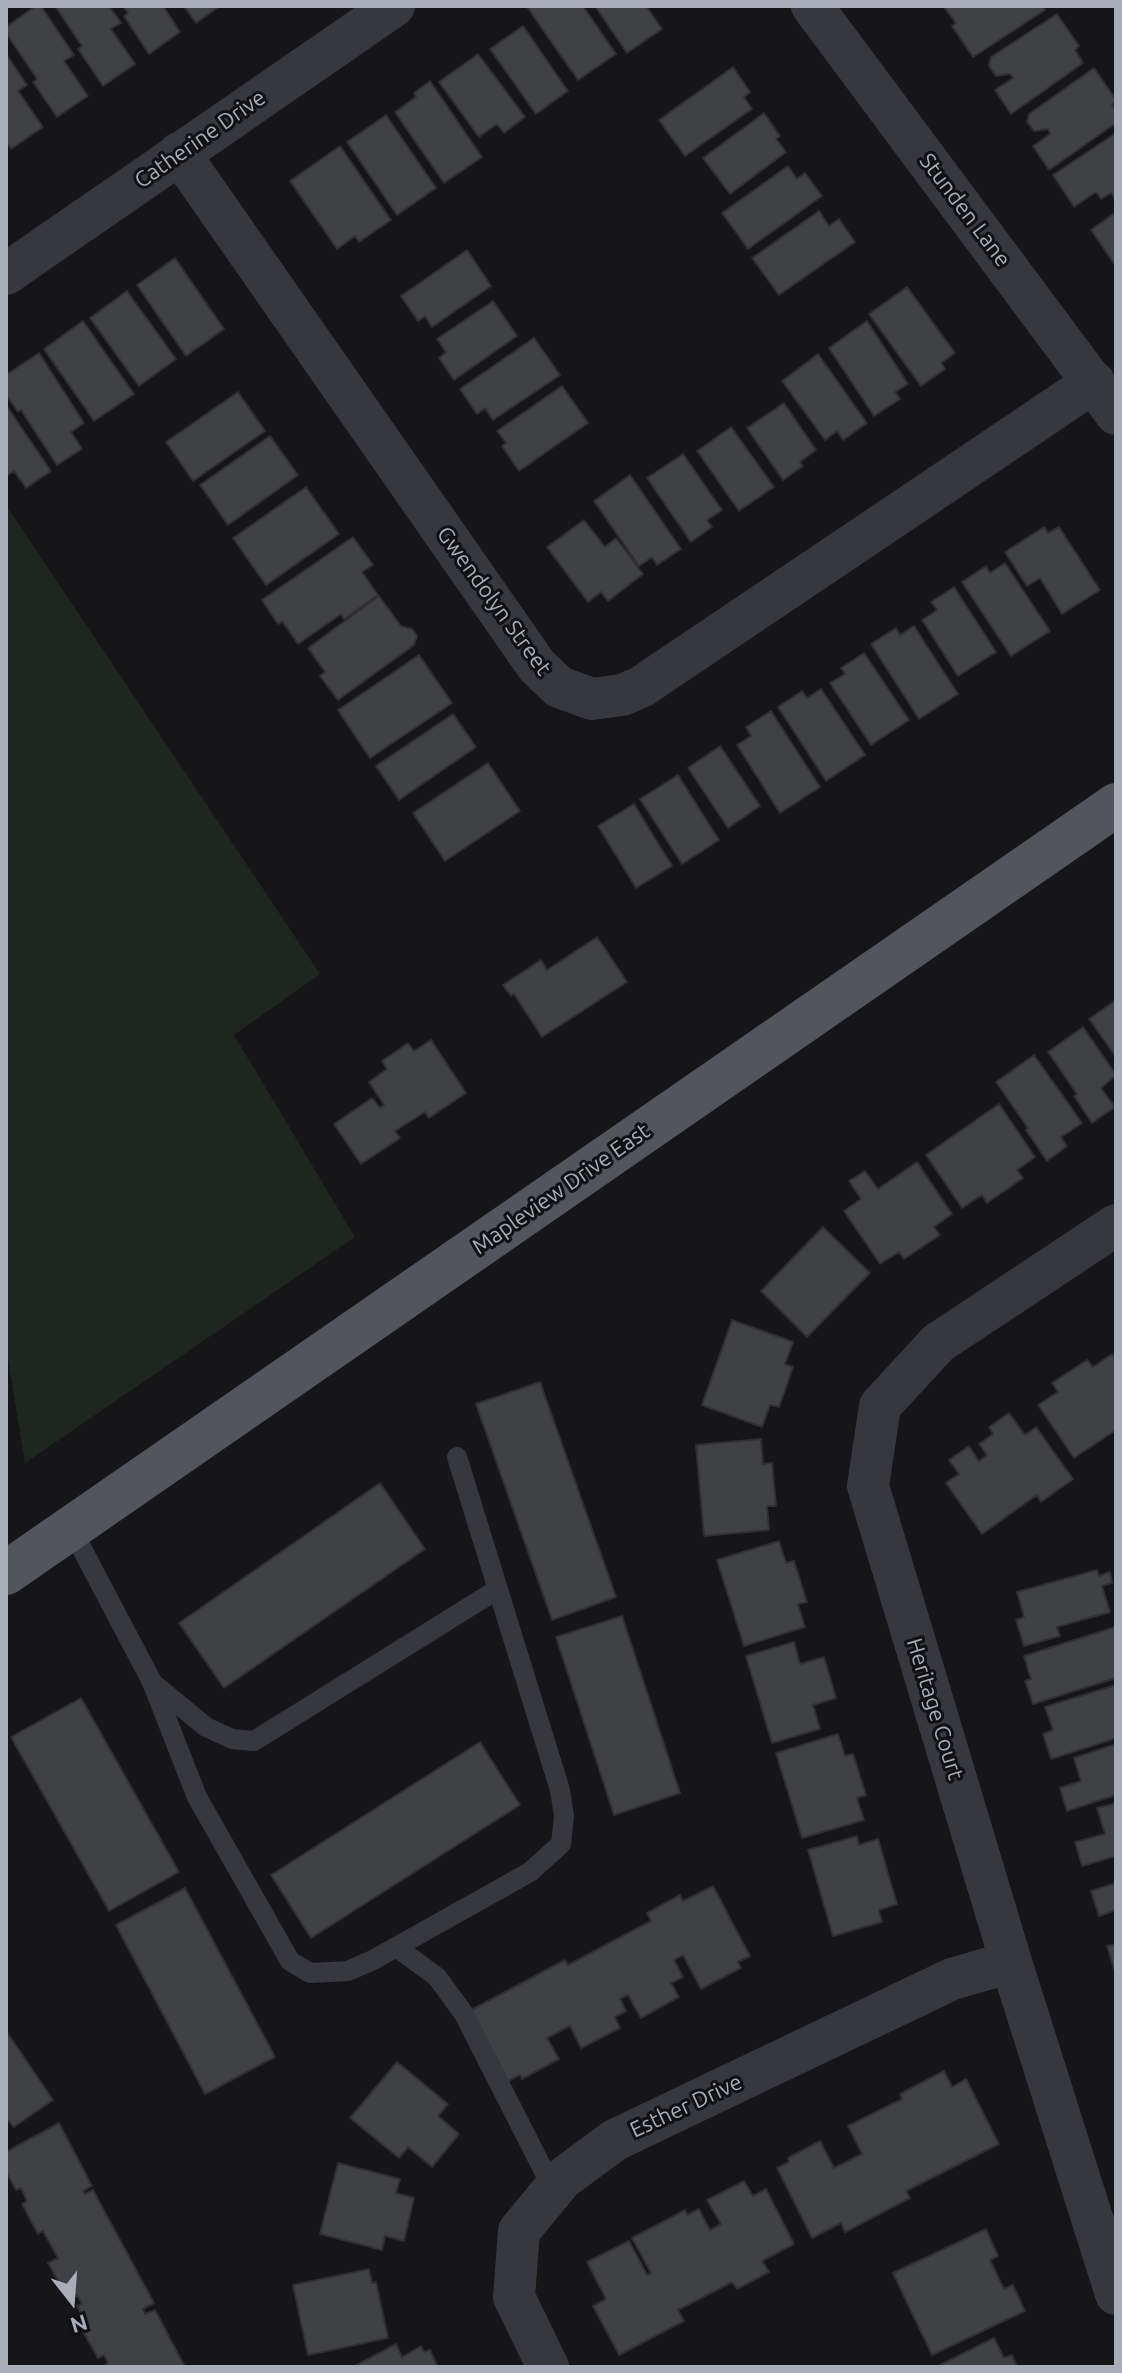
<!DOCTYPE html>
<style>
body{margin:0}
#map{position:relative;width:1122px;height:2373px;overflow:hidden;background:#161618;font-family:Ubuntu,sans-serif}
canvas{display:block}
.frame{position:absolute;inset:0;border:8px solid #a8adb8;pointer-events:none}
.north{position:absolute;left:32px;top:2261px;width:80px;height:80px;-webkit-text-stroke:6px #111113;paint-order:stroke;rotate:163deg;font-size:22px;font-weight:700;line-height:32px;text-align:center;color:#a8adb8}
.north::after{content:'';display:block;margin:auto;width:28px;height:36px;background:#a8adb8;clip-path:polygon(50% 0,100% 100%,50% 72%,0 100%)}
</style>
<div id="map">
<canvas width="1122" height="2373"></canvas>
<div class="frame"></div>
<div class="north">N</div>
</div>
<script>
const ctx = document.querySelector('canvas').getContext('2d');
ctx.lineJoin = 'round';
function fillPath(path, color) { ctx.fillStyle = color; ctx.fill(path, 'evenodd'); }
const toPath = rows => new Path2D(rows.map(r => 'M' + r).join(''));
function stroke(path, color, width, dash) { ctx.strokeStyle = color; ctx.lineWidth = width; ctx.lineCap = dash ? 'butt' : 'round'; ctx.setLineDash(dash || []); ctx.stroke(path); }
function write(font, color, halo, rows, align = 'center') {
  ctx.font = font + ' Ubuntu,sans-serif'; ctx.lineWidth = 6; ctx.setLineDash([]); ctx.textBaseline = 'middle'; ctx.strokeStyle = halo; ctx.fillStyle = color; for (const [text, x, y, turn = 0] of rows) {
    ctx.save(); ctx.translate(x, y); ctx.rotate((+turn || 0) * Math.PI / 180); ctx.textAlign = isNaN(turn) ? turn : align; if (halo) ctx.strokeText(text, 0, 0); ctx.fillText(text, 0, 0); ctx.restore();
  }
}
fillPath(toPath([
 [6,505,320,974,234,1035,355,1237,25,1463,6,1347]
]), '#1e261f');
const building = toPath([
 [36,6,41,6,74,55,64,61,88,96,57,117,33,82,37,79,6,33,6,27,36,6],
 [55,6,109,6,121,23,111,29,135,64,103,86,78,49,82,46,55,6],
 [123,6,163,6,180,32,149,54,124,16,128,13,123,6],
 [184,6,220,6,196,23,184,6],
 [529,6,583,6,616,54,578,80,527,7,529,6],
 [595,6,646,6,662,29,627,53,595,6],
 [947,6,1042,6,1045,10,973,57,952,26,956,23,945,8,947,6],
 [1057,14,1079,46,1075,50,1083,63,1011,114,995,90,1013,78,1010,74,996,76,989,66,991,57,1057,14],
 [523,26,568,91,536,114,490,49,523,26],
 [6,54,27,85,18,91,43,127,11,149,6,141,6,54],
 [478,54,525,117,504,133,497,124,479,137,439,82,478,54],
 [733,67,750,92,744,97,752,109,685,156,659,120,733,67],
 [1094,68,1116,100,1112,105,1116,111,1116,123,1049,170,1033,146,1050,134,1048,129,1034,131,1027,122,1029,114,1094,68],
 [430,81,482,157,444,183,395,112,416,97,414,93,430,81],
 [764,113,780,136,776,139,786,152,730,194,703,158,764,113],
 [386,115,436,188,397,215,347,142,386,115],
 [1116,133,1116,200,1111,193,1101,199,1096,192,1074,207,1053,175,1116,133],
 [340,146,391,220,359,242,355,236,337,249,290,181,340,146],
 [788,166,797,179,805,173,822,196,748,249,722,213,788,166],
 [819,211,829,226,839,219,855,242,779,295,752,258,819,211],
 [1116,212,1116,264,1115,265,1091,230,1116,212],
 [467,250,491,286,432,327,425,316,418,321,401,296,467,250],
 [175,258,224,329,186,356,137,285,175,258],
 [907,287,955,353,941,363,945,369,921,386,869,314,907,287],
 [127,291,176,359,139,386,90,318,127,291],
 [493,301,517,336,454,380,439,358,446,352,437,339,493,301],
 [83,321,134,394,94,421,44,349,83,321],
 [867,321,908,384,895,392,900,399,874,416,829,348,867,321],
 [534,338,560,375,493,420,485,408,477,414,460,389,534,338],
 [39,353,84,423,71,432,82,449,57,465,21,410,18,412,6,395,6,375,39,353],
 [818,354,867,423,843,440,837,431,825,440,782,381,818,354],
 [562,386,588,423,519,471,502,446,506,443,497,431,562,386],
 [238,392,265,431,193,481,166,442,238,392],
 [784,403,816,450,800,462,803,466,783,480,747,428,784,403],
 [6,405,51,471,26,488,14,471,6,476,6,405],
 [731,427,774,487,739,511,697,451,731,427],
 [270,436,298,475,228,525,200,485,270,436],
 [683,454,722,510,707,520,712,527,691,542,647,478,683,454],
 [630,475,681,549,657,565,652,557,639,566,594,501,630,475],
 [306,487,339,534,266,585,233,538,306,487],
 [584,520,605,547,616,538,643,574,608,601,601,592,588,602,547,547,584,520],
 [1044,527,1048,533,1059,527,1100,590,1062,614,1040,578,1027,586,1005,552,1044,527],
 [353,537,373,565,362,572,378,595,344,619,341,614,298,644,282,621,278,624,262,600,353,537],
 [1005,563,1050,631,1011,656,962,582,986,566,990,573,1005,563],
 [954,587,996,652,958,676,922,620,937,610,931,602,954,587],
 [379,596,401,626,412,629,417,636,414,645,338,700,320,676,325,672,308,648,379,596],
 [914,626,958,694,919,719,871,644,896,628,900,635,914,626],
 [864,653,909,720,871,745,830,683,845,674,841,668,864,653],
 [419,655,452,703,370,758,338,710,419,655],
 [821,689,865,755,826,781,778,707,802,691,807,698,821,689],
 [771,711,820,787,780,813,737,745,751,736,746,727,771,711],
 [453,714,476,747,399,800,376,766,453,714],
 [720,746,760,806,728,828,688,768,720,746],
 [488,763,520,811,445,861,413,813,488,763],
 [678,775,719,840,682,864,640,799,678,775],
 [634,804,672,866,636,888,598,826,634,804],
 [597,937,627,982,542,1037,514,994,511,996,503,985,541,960,547,970,597,937],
 [1116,1000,1116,1057,1089,1019,1116,1000],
 [1083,1027,1116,1075,1101,1088,1115,1107,1092,1123,1074,1096,1077,1094,1048,1052,1083,1027],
 [431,1040,466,1093,429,1118,425,1112,395,1131,400,1138,361,1164,334,1124,372,1098,380,1108,384,1105,369,1082,387,1069,382,1061,408,1043,414,1051,431,1040],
 [1034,1055,1082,1123,1061,1137,1067,1146,1047,1161,1026,1130,1028,1128,996,1082,1034,1055],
 [999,1104,1035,1157,1017,1170,1023,1178,987,1203,982,1195,962,1208,926,1155,999,1104],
 [917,1162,952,1214,934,1227,940,1235,904,1259,899,1252,880,1264,844,1211,861,1199,849,1181,865,1171,878,1189,917,1162],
 [823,1227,870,1273,807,1337,761,1291,823,1227],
 [732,1320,793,1342,785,1364,793,1367,779,1407,770,1405,762,1427,702,1405,732,1320],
 [1112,1354,1116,1360,1116,1430,1074,1458,1038,1405,1058,1392,1052,1383,1087,1360,1093,1367,1112,1354],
 [540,1382,616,1597,552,1620,476,1404,540,1382],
 [1009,1413,1025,1435,1036,1427,1073,1479,1041,1502,1037,1495,982,1534,946,1483,959,1474,949,1460,969,1446,979,1461,987,1455,979,1444,993,1434,989,1427,1009,1413],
 [761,1439,763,1464,772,1463,776,1506,767,1506,769,1530,704,1536,696,1445,761,1439],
 [380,1483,425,1549,224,1688,179,1623,380,1483],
 [779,1541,786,1563,794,1561,807,1602,798,1604,805,1627,744,1646,717,1560,779,1541],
 [1097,1570,1099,1576,1110,1572,1112,1583,1102,1586,1110,1612,1057,1627,1060,1636,1024,1646,1016,1620,1024,1617,1017,1592,1097,1570],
 [622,1616,680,1793,614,1815,556,1637,622,1616],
 [1115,1627,1116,1678,1033,1704,1025,1681,1031,1679,1024,1656,1115,1627],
 [794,1642,800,1664,824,1657,836,1698,813,1705,820,1729,772,1743,746,1656,794,1642],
 [1116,1685,1116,1738,1051,1759,1043,1734,1053,1730,1045,1707,1116,1685],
 [81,1698,179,1872,109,1911,11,1737,81,1698],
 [838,1734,845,1756,853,1754,866,1795,857,1798,864,1820,802,1838,776,1753,838,1734],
 [480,1742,520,1805,311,1938,271,1875,480,1742],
 [1116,1744,1116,1795,1067,1811,1060,1788,1081,1781,1074,1758,1116,1744],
 [1116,1803,1116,1856,1082,1866,1075,1842,1105,1834,1097,1808,1116,1803],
 [857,1836,859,1845,878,1839,897,1904,879,1910,882,1922,833,1936,808,1850,857,1836],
 [1116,1883,1116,1910,1099,1916,1091,1891,1116,1883],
 [713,1886,750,1956,738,1962,741,1968,701,1989,683,1955,674,1960,683,1977,671,1983,679,1997,641,2018,628,1995,620,1999,626,2011,615,2017,620,2028,581,2048,570,2026,547,2038,559,2059,522,2079,520,2075,508,2081,471,2010,565,1960,568,1965,651,1921,647,1913,680,1895,683,1901,713,1886],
 [185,1888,275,2057,205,2094,116,1925,185,1888],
 [1116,1944,1116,1972,1115,1972,1107,1946,1116,1944],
 [6,2031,53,2100,14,2127,6,2118,6,2031],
 [397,2062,448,2104,438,2116,459,2134,432,2167,408,2147,399,2158,350,2118,397,2062],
 [944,2071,952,2087,966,2079,999,2144,906,2191,910,2198,845,2232,841,2223,812,2238,777,2168,789,2162,788,2158,820,2141,834,2168,862,2154,848,2126,902,2099,900,2094,944,2071],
 [59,2123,92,2186,83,2191,85,2194,93,2190,154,2303,143,2309,145,2314,155,2310,185,2367,101,2367,108,2363,104,2355,98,2358,78,2323,84,2319,77,2306,82,2304,77,2295,69,2300,48,2263,58,2258,43,2231,38,2234,22,2204,27,2201,21,2188,16,2190,6,2172,6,2152,59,2123],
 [338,2163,400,2179,396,2193,414,2198,404,2241,385,2236,382,2250,320,2234,338,2163],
 [744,2181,753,2196,766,2189,794,2244,762,2261,769,2272,737,2289,732,2282,678,2310,684,2321,619,2355,593,2306,606,2299,587,2262,629,2241,647,2275,651,2273,632,2238,685,2210,687,2215,699,2209,710,2230,721,2224,707,2200,744,2181],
 [986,2229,998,2256,990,2260,1004,2289,1013,2285,1025,2311,932,2355,893,2273,986,2229],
 [369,2269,372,2283,376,2282,388,2338,308,2355,293,2285,369,2269],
 [994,2338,1004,2358,1012,2355,1017,2367,936,2367,994,2338],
 [396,2344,402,2357,421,2346,424,2352,430,2350,438,2367,353,2367,396,2344]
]);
fillPath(building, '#404145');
stroke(building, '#303034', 2);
stroke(toPath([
 [71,1528,152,1682,197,1797,290,1961,310,1973,348,1971,373,1960,530,1872,561,1844,564,1816,560,1790,457,1457],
 [155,1685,206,1727,232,1739,254,1741,498,1589],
 [396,1947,437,1977,464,2014,553,2189]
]), '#37383d', 20);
stroke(toPath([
 [812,6,1116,414],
 [179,153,537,666,559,687,592,699,622,695,641,687,1094,382],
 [6,274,394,6],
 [1116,1225,938,1343,880,1406,868,1486,1011,1962,1116,2294],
 [548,2367,514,2297,519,2231,562,2179,615,2140,952,1979,1011,1962]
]), '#37383d', 42);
stroke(toPath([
 [6,1573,1116,805]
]), '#53555c', 44);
write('22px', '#a8adb8', '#111113', [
 ["Catherine Drive",200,139,-35],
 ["Stunden Lane",965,210,53],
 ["Gwendolyn Street",494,601,54],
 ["Mapleview Drive East",561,1189,-35],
 ["Heritage Court",935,1709,73],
 ["Esther Drive",686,2106,-25]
]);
</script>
